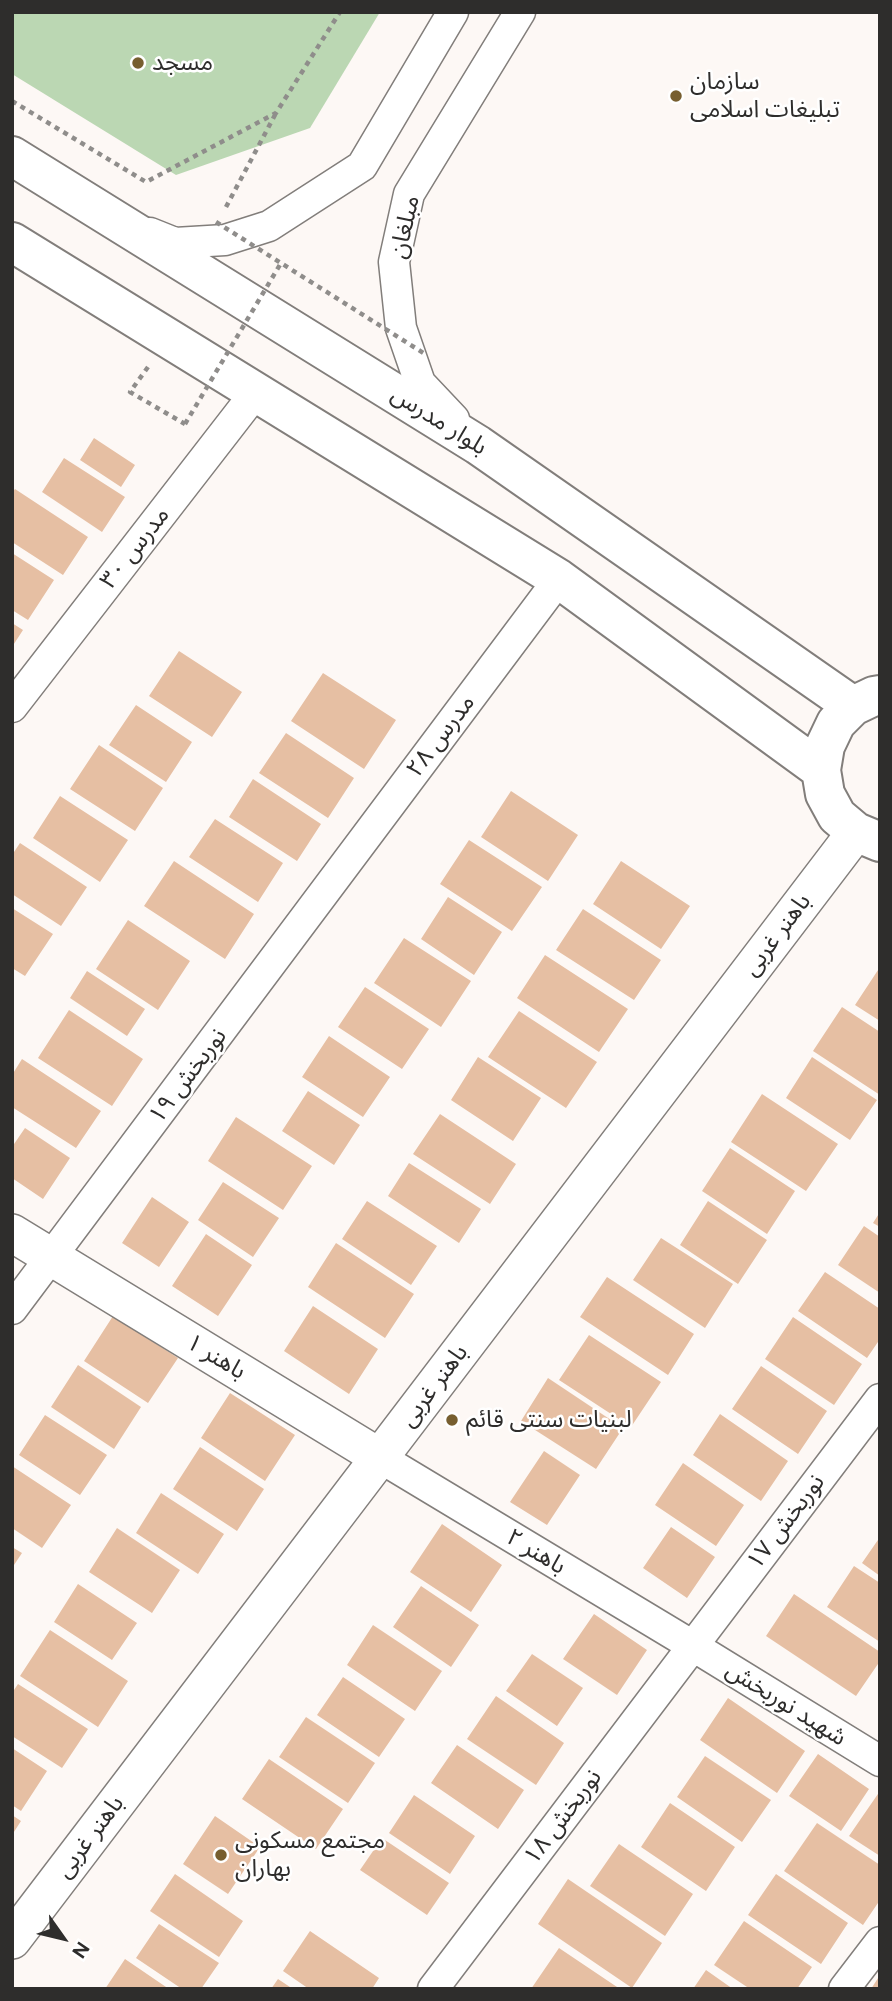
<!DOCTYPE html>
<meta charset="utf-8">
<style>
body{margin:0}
#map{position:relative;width:892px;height:2001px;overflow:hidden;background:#fdf8f5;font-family:Figtree,sans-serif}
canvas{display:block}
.frame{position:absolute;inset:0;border:14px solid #2e2d2c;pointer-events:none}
.north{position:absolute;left:28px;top:1903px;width:70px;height:70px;-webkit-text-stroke:5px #fff;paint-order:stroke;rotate:124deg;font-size:19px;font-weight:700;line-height:28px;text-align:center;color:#2e2d2c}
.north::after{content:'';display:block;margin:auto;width:24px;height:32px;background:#2e2d2c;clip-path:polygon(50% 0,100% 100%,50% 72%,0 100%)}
</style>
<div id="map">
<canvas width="892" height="2001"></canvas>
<div class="frame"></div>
<div class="north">N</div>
</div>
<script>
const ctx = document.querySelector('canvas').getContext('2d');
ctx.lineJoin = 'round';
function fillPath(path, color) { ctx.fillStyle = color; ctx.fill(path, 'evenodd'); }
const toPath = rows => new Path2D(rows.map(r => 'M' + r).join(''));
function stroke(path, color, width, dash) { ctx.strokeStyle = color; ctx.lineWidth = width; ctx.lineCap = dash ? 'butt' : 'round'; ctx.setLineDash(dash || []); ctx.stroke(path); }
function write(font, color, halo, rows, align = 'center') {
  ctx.font = font + ' Figtree,"Noto Sans Arabic",sans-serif'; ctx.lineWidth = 5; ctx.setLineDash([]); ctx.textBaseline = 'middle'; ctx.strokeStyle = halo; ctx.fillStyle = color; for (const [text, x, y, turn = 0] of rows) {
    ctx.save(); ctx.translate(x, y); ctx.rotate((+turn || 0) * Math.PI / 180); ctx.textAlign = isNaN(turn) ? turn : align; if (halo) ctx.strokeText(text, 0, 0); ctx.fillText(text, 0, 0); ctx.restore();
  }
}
fillPath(toPath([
 [12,12,380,12,310,128,176,175,12,74]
]), '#bbd7b3');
fillPath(toPath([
 [94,438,135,465,121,487,80,460],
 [64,458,125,497,102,532,42,492],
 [15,489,88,537,63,575,12,542,12,493],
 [12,553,54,580,28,620,12,610],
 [12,623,23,630,12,647],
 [179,651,242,692,212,737,149,696],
 [323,673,396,720,364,769,291,721],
 [136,705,192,742,166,782,109,745],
 [286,733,354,778,328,818,259,773],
 [99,745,163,788,135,831,70,789],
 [253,779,321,824,297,861,229,817],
 [511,791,578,835,548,881,481,837],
 [60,796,128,840,100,882,33,838],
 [215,819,283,863,258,902,189,857],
 [469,840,542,887,512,931,440,884],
 [20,843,87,887,61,926,12,894,12,855],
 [174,861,254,914,225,959,144,906],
 [621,861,690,906,661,949,593,904],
 [448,897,502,932,474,975,421,939],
 [12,908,53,934,25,976,12,968],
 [583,909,661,960,634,1000,556,950],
 [128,920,190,961,158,1010,96,969],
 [404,938,471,981,441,1027,374,983],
 [545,955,628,1009,599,1052,517,998],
 [880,967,880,1021,855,1005],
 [87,971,145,1009,127,1036,70,998],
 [365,987,429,1029,402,1069,338,1027],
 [842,1007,880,1032,880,1095,813,1051],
 [69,1010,143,1059,112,1106,38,1058],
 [519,1011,597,1062,566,1108,488,1057],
 [329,1036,390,1077,363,1117,302,1077],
 [478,1057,541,1098,513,1141,451,1100],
 [812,1057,877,1100,850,1140,786,1098],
 [22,1059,101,1111,76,1148,12,1107,12,1075],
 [308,1091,360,1125,334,1165,282,1131],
 [762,1094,838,1144,806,1191,731,1142],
 [440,1114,516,1164,490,1204,413,1154],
 [236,1117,312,1166,283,1210,208,1161],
 [25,1128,70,1158,43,1199,12,1178,12,1147],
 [730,1148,795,1191,767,1234,702,1191],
 [409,1163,481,1209,459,1243,388,1196],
 [223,1182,279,1218,253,1257,198,1220],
 [152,1197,189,1222,159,1267,122,1243],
 [367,1201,437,1246,411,1285,342,1239],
 [708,1201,767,1240,738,1284,680,1245],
 [880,1212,880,1227,873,1223],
 [864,1226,880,1237,880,1293,838,1265],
 [206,1234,252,1265,218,1316,172,1286],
 [661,1238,733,1284,705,1328,633,1280],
 [336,1243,414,1294,385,1338,308,1287],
 [825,1272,880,1309,880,1339,867,1358,798,1311],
 [607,1277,694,1334,668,1375,580,1317],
 [313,1306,378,1349,349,1394,284,1351],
 [113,1316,178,1358,148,1403,84,1361],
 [793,1317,862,1364,834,1405,765,1359],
 [589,1335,661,1382,631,1427,559,1380],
 [78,1365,141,1407,114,1449,51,1407],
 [761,1366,827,1411,798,1454,732,1409],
 [548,1378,623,1428,596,1469,521,1421],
 [230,1393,295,1435,265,1481,201,1438],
 [720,1414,788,1461,761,1501,693,1455],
 [45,1415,107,1455,80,1495,19,1455],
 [200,1447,264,1489,237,1531,173,1489],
 [544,1451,580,1475,547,1525,510,1502],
 [683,1463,744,1505,716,1546,655,1505],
 [12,1466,71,1505,42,1548,12,1528],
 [161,1493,224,1534,198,1574,136,1533],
 [442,1524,502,1565,471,1612,410,1572],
 [671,1527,715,1557,687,1598,643,1568],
 [117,1528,180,1570,152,1613,89,1572],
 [880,1537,880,1576,862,1563],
 [12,1547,22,1553,12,1568],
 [854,1566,880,1583,880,1642,827,1607],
 [78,1584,137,1623,112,1660,54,1622],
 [421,1586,479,1625,451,1667,393,1627],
 [794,1594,880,1652,880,1661,856,1696,766,1636],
 [594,1614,647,1650,617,1695,563,1659],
 [373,1625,442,1671,415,1711,347,1665],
 [50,1630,128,1681,98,1727,20,1676],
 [532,1654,583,1688,557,1726,506,1691],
 [343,1677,405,1719,379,1757,317,1715],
 [18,1684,88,1729,62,1768,12,1736,12,1693],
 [496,1696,564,1743,536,1785,467,1739],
 [728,1698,805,1751,777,1793,700,1740],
 [306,1717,375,1763,348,1803,279,1757],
 [457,1745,524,1790,498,1829,431,1783],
 [12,1748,47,1771,21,1811,12,1805],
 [818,1754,869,1789,841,1831,789,1796],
 [705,1756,771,1800,742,1842,677,1797],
 [269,1759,343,1809,316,1849,242,1799],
 [880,1791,880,1856,849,1836],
 [414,1795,475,1836,450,1874,389,1833],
 [670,1803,735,1847,706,1891,641,1847],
 [12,1815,21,1821,12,1835],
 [215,1816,260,1847,228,1894,183,1864],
 [817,1823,880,1865,880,1900,863,1925,784,1871],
 [382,1838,449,1883,427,1915,360,1870],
 [619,1844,693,1894,665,1936,590,1886],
 [175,1874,243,1921,219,1957,150,1911],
 [776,1874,848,1923,821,1964,748,1915],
 [568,1879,662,1943,632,1988,538,1924],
 [744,1921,812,1967,797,1989,750,1989,714,1965],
 [159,1924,219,1963,201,1989,182,1989,136,1958],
 [310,1931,379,1978,372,1989,309,1989,283,1971],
 [559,1948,620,1989,531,1989],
 [125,1959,169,1989,105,1989],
 [706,1970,733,1989,693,1989],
 [880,1975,880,1989,871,1989],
 [278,1979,293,1989,271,1989]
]), '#e6bfa3');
const minor = toPath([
 [150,233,175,243,225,240,269,226,362,166,453,12],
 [454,419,420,383,401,328,394,262,409,194,520,12],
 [12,707,256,392],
 [12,1309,559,579],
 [379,1457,693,1646,880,1761],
 [433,1989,880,1399],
 [844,1989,880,1942]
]);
const tertiary = toPath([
 [12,1233,379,1457],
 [12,1940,856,832]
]);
const secondary = toPath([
 [12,156,478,445,853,706],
 [12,242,559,579,821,770],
 [880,695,874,696,853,706,836,723,825,746,821,770,825,794,837,816,856,832,880,842]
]);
stroke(minor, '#827e7b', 33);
stroke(tertiary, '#827e7b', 40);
stroke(secondary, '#827e7b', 42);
stroke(toPath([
 [12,101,146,182,276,113,340,12],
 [226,207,276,113],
 [148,367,130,392,185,424]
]), '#8f8d8b', 4.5, [5, 5]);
stroke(minor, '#fff', 30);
stroke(tertiary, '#fff', 37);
stroke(secondary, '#fff', 38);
stroke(toPath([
 [216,222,425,354],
 [185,424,281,263]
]), '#8f8d8b', 4.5, [5, 5]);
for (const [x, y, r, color] of [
 [138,63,7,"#775e2f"],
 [676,96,7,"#775e2f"],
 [452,1420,7,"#775e2f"],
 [221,1855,7,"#775e2f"]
]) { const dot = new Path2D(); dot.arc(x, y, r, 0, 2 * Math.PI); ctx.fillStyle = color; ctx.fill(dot); stroke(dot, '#fff', 2.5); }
write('24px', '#2e2d2c', '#fff', [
 ["مسجد",152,63],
 ["سازمان",690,82],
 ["تبلیغات اسلامی",690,110],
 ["لبنیات سنتی قائم",466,1420],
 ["مجتمع مسکونی",235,1841],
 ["بهاران",235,1869]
], 'left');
write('24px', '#2e2d2c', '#fff', [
 ["مبلغان",405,227,-77],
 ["بلوار مدرس",439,421,32],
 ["مدرس ۳۰",135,548,-52],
 ["مدرس ۲۸",441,736,-53],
 ["باهنر غربی",777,935,-53],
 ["نوربخش ۱۹",188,1076,-53],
 ["باهنر ۱",216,1357,31],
 ["باهنر غربی",434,1386,-53],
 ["نوربخش ۱۷",786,1522,-53],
 ["باهنر ۲",536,1552,31],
 ["شهید نوربخش",786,1704,32],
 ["نوربخش ۱۸",563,1817,-53],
 ["باهنر غربی",90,1837,-53]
]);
</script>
